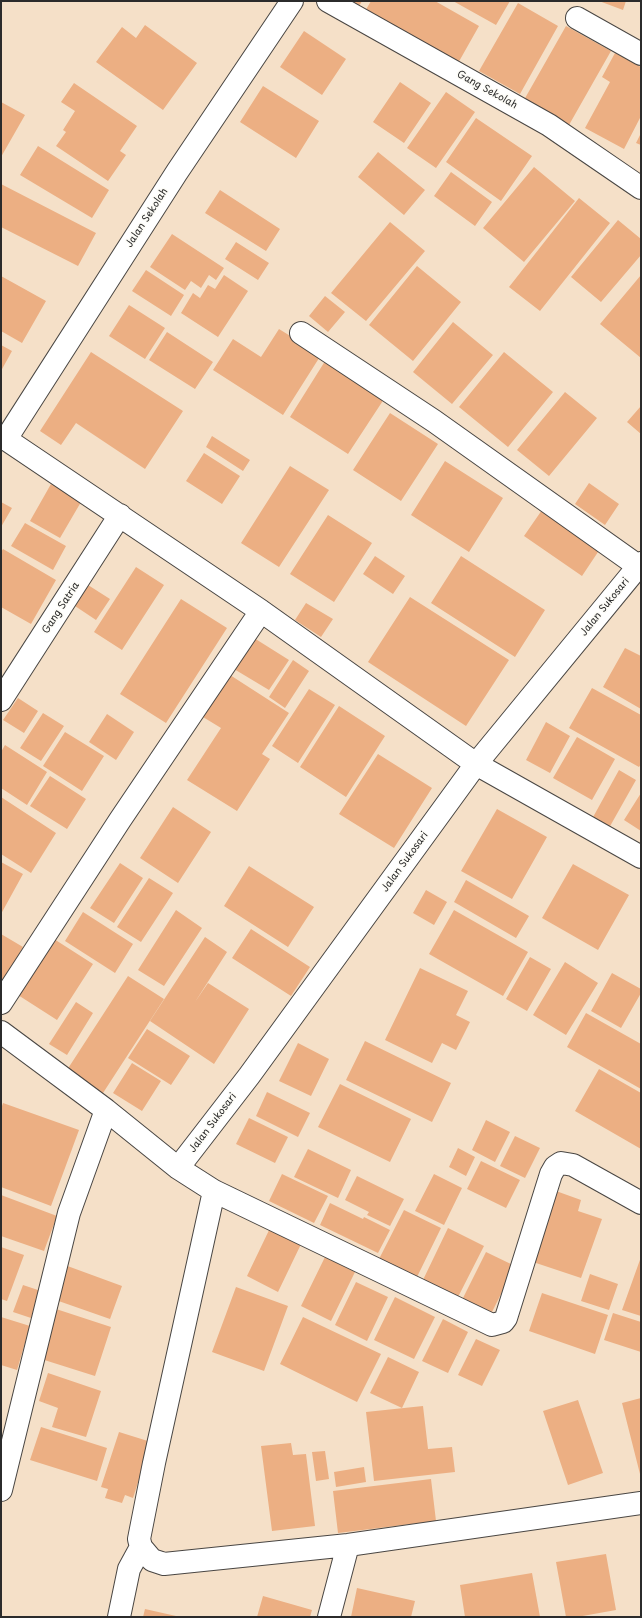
<!DOCTYPE html>
<style>
body{margin:0}
#map{position:relative;width:642px;height:1618px;overflow:hidden;background:#f5e0c8;font-family:"Playpen Sans",sans-serif}
canvas{display:block}
.frame{position:absolute;inset:0;border:2px solid #2b2b2b;pointer-events:none}
</style>
<div id="map">
<canvas width="642" height="1618"></canvas>
<div class="frame"></div>
</div>
<script>
const ctx = document.querySelector('canvas').getContext('2d');
ctx.lineJoin = 'round';
function fillPath(path, color) { ctx.fillStyle = color; ctx.fill(path, 'evenodd'); }
const toPath = rows => new Path2D(rows.map(r => 'M' + r).join(''));
function stroke(path, color, width, dash) { ctx.strokeStyle = color; ctx.lineWidth = width; ctx.lineCap = dash ? 'butt' : 'round'; ctx.setLineDash(dash || []); ctx.stroke(path); }
function write(font, color, halo, rows, align = 'center') {
  ctx.font = font + ' "Playpen Sans",sans-serif'; ctx.lineWidth = 3; ctx.setLineDash([]); ctx.textBaseline = 'middle'; ctx.strokeStyle = halo; ctx.fillStyle = color; for (const [text, x, y, turn = 0] of rows) {
    ctx.save(); ctx.translate(x, y); ctx.rotate((+turn || 0) * Math.PI / 180); ctx.textAlign = isNaN(turn) ? turn : align; if (halo) ctx.strokeText(text, 0, 0); ctx.fillText(text, 0, 0); ctx.restore();
  }
}
fillPath(toPath([
 [345,1,362,1,358,8],
 [371,1,435,1,479,26,457,65,364,13],
 [453,1,510,1,496,25],
 [599,1,626,1,623,10],
 [518,3,558,26,520,94,479,71],
 [145,25,197,63,163,110,96,62,122,27,136,38],
 [566,26,611,51,569,125,524,100],
 [304,31,346,59,322,95,280,67],
 [615,53,641,67,641,116,624,149,585,128,610,82,602,77],
 [400,82,431,103,404,143,373,122],
 [74,83,137,126,120,151,126,155,108,181,56,146,66,132,63,130,75,111,61,102],
 [263,86,319,121,296,158,240,122],
 [446,92,475,112,436,168,407,148],
 [1,102,25,115,1,157],
 [476,118,532,156,501,201,446,162],
 [641,133,641,145,636,143],
 [38,146,109,190,92,218,20,175],
 [378,152,425,190,404,215,358,177],
 [534,167,575,201,524,262,483,228],
 [451,172,492,202,475,226,434,196],
 [1,184,96,233,78,266,1,227],
 [220,190,280,229,266,251,205,213],
 [579,198,610,223,540,311,509,287],
 [618,220,641,239,641,255,601,302,571,277],
 [390,222,425,251,366,321,331,293],
 [172,234,224,268,216,280,209,275,201,288,191,281,185,290,150,267],
 [236,242,269,263,258,280,225,259],
 [417,266,461,302,413,361,369,325],
 [146,270,184,295,171,316,132,291],
 [224,275,248,291,218,337,181,313,193,293,200,298,208,285,215,289],
 [641,275,641,358,600,324],
 [1,276,46,301,22,343,1,331],
 [325,296,345,312,328,332,309,316],
 [129,305,165,328,145,359,109,336],
 [453,322,493,355,452,404,413,372],
 [279,329,321,355,283,415,213,370,233,339,261,357],
 [167,332,213,362,195,389,149,360],
 [1,345,12,351,1,371],
 [91,352,183,411,145,469,76,423,61,445,40,431],
 [504,352,553,392,508,447,459,407],
 [327,358,386,396,348,454,290,417],
 [565,392,597,418,549,476,517,450],
 [641,406,641,434,627,422],
 [390,413,438,444,401,501,353,470],
 [212,436,250,460,243,471,206,447],
 [204,453,240,476,222,504,186,481],
 [445,461,503,498,469,552,411,515],
 [290,466,329,490,279,567,241,543],
 [589,483,619,504,605,525,575,504],
 [51,484,81,502,60,538,30,521],
 [1,502,12,508,1,527],
 [542,510,600,549,582,576,524,536],
 [328,515,372,543,334,602,290,574],
 [25,523,66,546,53,570,11,546],
 [3,549,56,580,31,624,1,607,1,552],
 [375,556,405,576,393,594,363,574],
 [461,556,545,610,515,657,431,603],
 [136,567,164,585,122,650,94,632],
 [88,585,110,599,96,620,75,606],
 [410,597,509,660,466,726,368,662],
 [181,599,227,628,166,723,120,694],
 [306,603,333,619,321,637,295,620],
 [254,638,289,660,269,690,234,669],
 [625,648,641,656,641,709,603,687],
 [293,660,309,671,285,708,269,697],
 [230,675,289,713,262,754,270,759,237,811,187,780,221,728,203,717],
 [592,688,641,715,641,764,639,767,569,728],
 [309,689,335,705,298,763,272,746],
 [18,698,38,711,24,733,3,720],
 [339,706,385,736,346,797,300,767],
 [43,713,64,726,41,761,20,748],
 [107,714,134,732,116,760,89,742],
 [546,722,570,736,550,773,526,760],
 [65,732,104,756,82,791,43,766],
 [577,737,615,759,592,800,553,778],
 [5,745,47,772,27,805,1,788,1,752],
 [378,754,432,788,394,848,339,814],
 [619,770,636,780,609,828,592,819],
 [50,776,86,799,67,829,30,806],
 [641,793,641,831,624,820],
 [1,797,56,833,31,873,1,854],
 [173,807,211,832,178,883,140,858],
 [497,809,547,837,512,899,461,871],
 [1,862,23,874,1,914],
 [120,863,143,878,114,923,90,908],
 [573,864,629,895,598,950,542,918],
 [249,866,314,907,288,947,224,906],
 [149,878,173,893,141,942,117,927],
 [466,880,529,916,516,938,454,902],
 [426,890,447,902,434,925,413,913],
 [176,910,202,928,164,986,138,970],
 [454,910,528,952,503,996,429,954],
 [83,912,133,944,115,973,65,941],
 [251,929,310,967,291,996,232,958],
 [1,934,23,947,1,985],
 [205,937,227,952,195,1002,208,983,249,1009,214,1064,150,1021],
 [54,939,93,964,57,1020,18,995],
 [530,957,551,969,527,1011,506,999],
 [565,962,598,983,566,1035,533,1015],
 [420,968,468,991,456,1015,470,1022,456,1050,442,1043,432,1063,385,1040],
 [612,973,641,989,641,993,621,1028,591,1011],
 [128,976,164,999,103,1093,67,1070],
 [76,1002,93,1013,67,1055,49,1044],
 [586,1013,641,1044,641,1089,567,1047],
 [147,1029,190,1056,171,1085,128,1058],
 [365,1041,451,1083,432,1122,346,1080],
 [298,1043,329,1059,311,1096,279,1081],
 [132,1063,161,1081,142,1111,113,1093],
 [599,1069,641,1093,641,1149,575,1111],
 [340,1084,411,1119,390,1162,318,1127],
 [267,1092,310,1113,298,1137,256,1116],
 [3,1103,79,1130,51,1206,1,1187,1,1109],
 [249,1118,288,1137,275,1163,236,1144],
 [486,1120,510,1132,495,1162,472,1150],
 [515,1136,540,1148,525,1178,500,1166],
 [458,1148,475,1157,466,1176,449,1167],
 [308,1149,351,1170,338,1198,294,1177],
 [481,1161,520,1180,506,1208,467,1189],
 [282,1174,328,1196,314,1223,269,1201],
 [434,1174,462,1188,444,1225,415,1211],
 [357,1176,404,1199,390,1226,367,1215,369,1212,345,1200],
 [556,1191,581,1200,578,1211,602,1219,581,1278,533,1262],
 [1,1195,57,1216,44,1251,1,1236],
 [330,1203,363,1219,364,1217,390,1230,378,1253,320,1225],
 [404,1210,441,1228,417,1277,379,1259],
 [272,1224,303,1240,278,1292,247,1276],
 [448,1228,484,1246,457,1299,422,1282],
 [1,1247,24,1255,7,1301,1,1299],
 [486,1252,515,1266,490,1316,461,1302],
 [325,1257,355,1272,331,1321,301,1306],
 [641,1257,641,1316,622,1310],
 [62,1264,122,1286,110,1319,50,1298],
 [590,1274,618,1284,609,1310,581,1301],
 [356,1282,388,1297,367,1341,335,1325],
 [23,1285,41,1291,31,1318,13,1312],
 [236,1287,288,1306,264,1371,212,1352],
 [542,1293,608,1315,595,1354,529,1331],
 [395,1297,435,1317,414,1359,374,1340],
 [53,1308,111,1327,95,1376,38,1358],
 [613,1313,641,1322,641,1352,604,1340],
 [1,1317,30,1326,17,1370,1,1365],
 [303,1317,381,1354,357,1402,280,1364],
 [443,1319,468,1332,448,1373,422,1361],
 [476,1339,500,1350,482,1386,458,1375],
 [388,1357,419,1372,402,1408,370,1393],
 [48,1373,101,1391,86,1437,52,1427,58,1408,39,1401],
 [641,1398,641,1474,640,1474,622,1403],
 [578,1400,603,1473,568,1485,543,1411],
 [423,1406,428,1449,452,1447,455,1472,374,1481,366,1412],
 [41,1427,107,1448,97,1481,30,1460],
 [119,1432,151,1442,133,1498,125,1495,122,1503,105,1498,108,1489,101,1487],
 [291,1443,293,1455,306,1454,315,1526,272,1531,261,1446],
 [325,1451,329,1479,316,1481,312,1452],
 [364,1467,366,1482,336,1487,334,1472],
 [431,1479,436,1521,338,1533,333,1491],
 [606,1554,616,1610,577,1617,566,1617,556,1562],
 [532,1573,540,1617,465,1617,460,1585],
 [357,1588,415,1601,411,1617,351,1617],
 [263,1596,312,1610,310,1617,257,1617],
 [145,1609,176,1616,176,1617,143,1617]
]), '#ecaf83');
const minor = toPath([
 [328,1,549,125,641,188],
 [577,18,641,54],
 [301,333,434,421,638,566],
 [1,436,261,611,476,764,641,857],
 [6,439,177,172,292,1],
 [1,700,120,515],
 [1,1003,120,820,261,611],
 [1,1032,106,1110,178,1168,214,1191,492,1325,503,1322,506,1318,551,1174,555,1167,561,1163,573,1165,641,1203],
 [178,1168,249,1076,476,764,641,563],
 [214,1191,154,1463,139,1539,141,1547,152,1560,164,1564,348,1545,641,1503],
 [1,1490,69,1213,106,1110],
 [119,1617,129,1569,141,1547],
 [329,1617,348,1545]
]);
stroke(minor, '#494643', 24);
stroke(minor, '#fff', 22);
write('10px', '#2b2b2b', '#fdfcf7', [
 ["Gang Sekolah",487,90,29],
 ["Jalan Sekolah",147,218,-57],
 ["Jalan Sukosari",605,607,-51],
 ["Gang Satria",61,608,-57],
 ["Jalan Sukosari",405,862,-54],
 ["Jalan Sukosari",213,1123,-53]
]);
</script>
